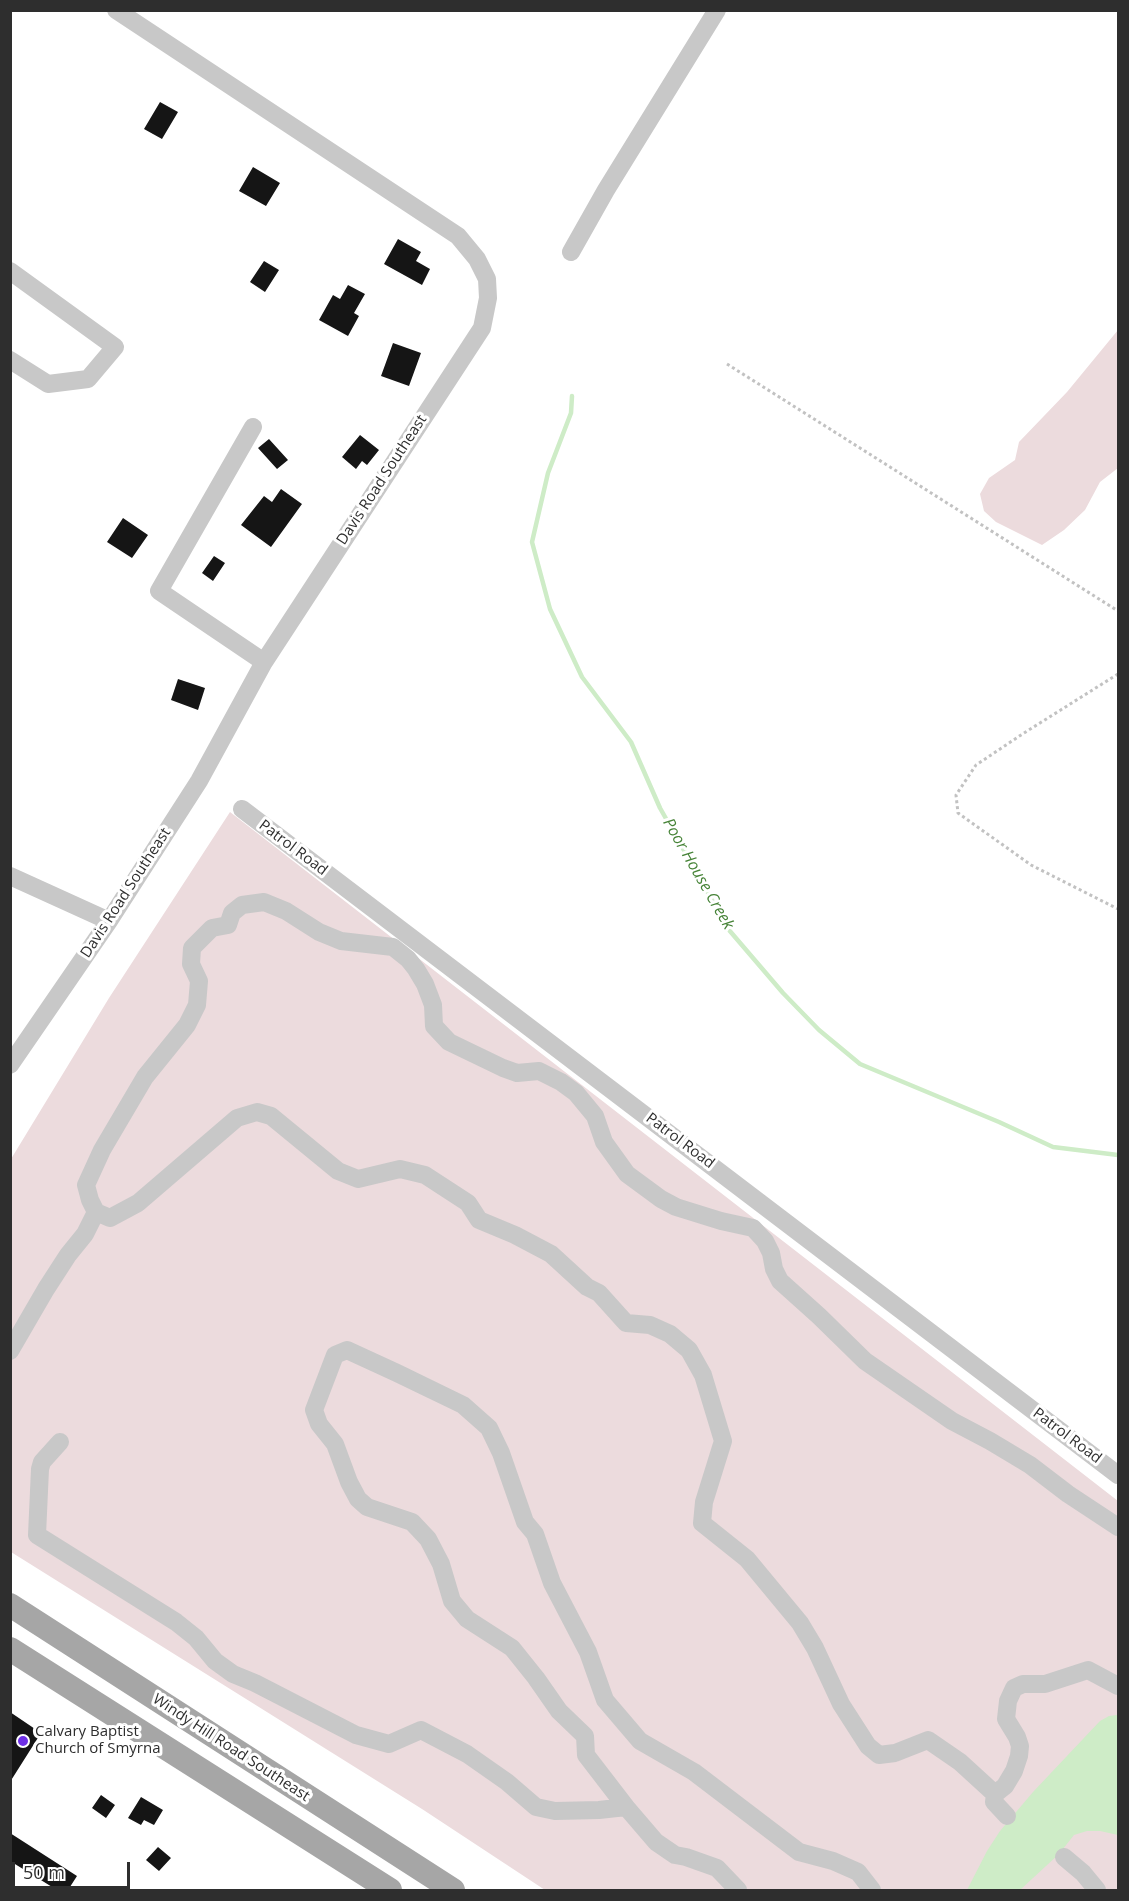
<!DOCTYPE html>
<style>
body{margin:0}
#map{position:relative;width:1129px;height:1901px;overflow:hidden;background:#fff;font-family:"Open Sans",sans-serif}
canvas{display:block}
.frame{position:absolute;inset:0;border:12px solid #2e2e2e;pointer-events:none}
.scale{position:absolute;left:12px;top:1862px;width:118px;height:27px;box-sizing:border-box;border:3px solid #2e2e2e;border-top:0;padding-left:8px;font-size:18px;line-height:21px;white-space:nowrap;color:#2e2e2e;-webkit-text-stroke:4px #fff;paint-order:stroke}
</style>
<div id="map">
<canvas width="1129" height="1901"></canvas>
<div class="frame"></div>
<div class="scale">50 m</div>
</div>
<script>
const ctx = document.querySelector('canvas').getContext('2d');
ctx.lineJoin = 'round';
function fillPath(path, color) { ctx.fillStyle = color; ctx.fill(path, 'evenodd'); }
const toPath = rows => new Path2D(rows.map(r => 'M' + r).join(''));
function stroke(path, color, width, dash) { ctx.strokeStyle = color; ctx.lineWidth = width; ctx.lineCap = dash ? 'butt' : 'round'; ctx.setLineDash(dash || []); ctx.stroke(path); }
function write(font, color, halo, rows, align = 'center') {
  ctx.font = font + ' "Open Sans",sans-serif'; ctx.lineWidth = 6; ctx.setLineDash([]); ctx.textBaseline = 'middle'; ctx.strokeStyle = halo; ctx.fillStyle = color; for (const [text, x, y, turn = 0] of rows) {
    ctx.save(); ctx.translate(x, y); ctx.rotate((+turn || 0) * Math.PI / 180); ctx.textAlign = isNaN(turn) ? turn : align; if (halo) ctx.strokeText(text, 0, 0); ctx.fillText(text, 0, 0); ctx.restore();
  }
}
fillPath(toPath([
 [1118,330,1118,468,1100,482,1085,510,1064,530,1042,545,996,522,984,511,980,494,989,478,1015,460,1019,442,1067,392],
 [230,812,1118,1501,1118,1890,545,1890,422,1809,11,1552,11,1159,109,998]
]), '#ecdbdd');
fillPath(toPath([
 [1117,1715,1118,1717,1118,1835,1100,1831,1087,1831,1074,1835,1059,1854,1020,1890,967,1890,987,1851,1000,1831,1033,1792,1100,1721,1109,1716]
]), '#ceecc7');
stroke(toPath([
 [572,396,571,413,548,473,532,542,550,609,582,677,631,742,660,808,729,930,783,993,819,1030,860,1064,999,1122,1053,1147,1118,1155]
]), '#ceecc7', 4.5);
fillPath(toPath([
 [160,102,178,112,162,139,144,129],
 [253,167,280,183,266,206,239,191],
 [398,239,421,252,416,261,430,269,422,285,384,264],
 [264,261,279,270,265,292,250,282],
 [348,285,365,294,354,313,359,316,348,336,319,320,333,295,340,299],
 [393,343,421,353,409,386,381,376],
 [360,435,379,450,367,465,362,461,356,469,342,457],
 [269,439,288,460,277,469,258,448],
 [281,489,302,504,271,547,241,525,264,496,272,502],
 [123,518,148,535,132,558,107,542],
 [214,556,225,563,213,581,202,573],
 [178,679,205,688,198,710,171,700],
 [10,1712,41,1733,10,1782],
 [101,1795,115,1805,106,1818,92,1808],
 [141,1797,163,1810,154,1825,144,1820,141,1825,128,1818],
 [10,1833,77,1876,68,1890,57,1890,10,1861],
 [158,1847,171,1858,159,1871,146,1860]
]), '#151515');
stroke(toPath([
 [727,364,1118,611],
 [1118,674,1024,733,976,765,956,795,958,813,1031,865,1118,909]
]), '#c2c2c2', 3, [3, 3]);
stroke(toPath([
 [571,252,606,190,717,10],
 [10,271,115,347,88,379,48,384,10,360],
 [253,427,159,591,264,662],
 [242,809,1118,1475],
 [10,876,109,921],
 [10,1065,109,921,199,781,264,662,482,328,488,298,487,279,477,259,458,236,116,10],
 [10,1351,46,1289,68,1255,85,1234,96,1212],
 [60,1442,42,1462,40,1469,37,1535,176,1622,196,1638,215,1661,233,1674,255,1683,356,1735,389,1744,421,1730,467,1754,507,1782,536,1807,555,1811,599,1810,626,1807,656,1842,675,1855,686,1857,717,1868,738,1890],
 [995,1794,960,1762,928,1740,895,1753,879,1755,868,1746,841,1704,815,1648,800,1623,747,1559,702,1523,704,1502,723,1441,703,1375,689,1350,670,1334,650,1325,626,1323,599,1293,587,1287,551,1254,515,1235,479,1220,468,1203,425,1175,400,1169,358,1179,338,1171,271,1116,257,1112,237,1118,138,1203,110,1218,96,1212,90,1200,86,1185,102,1150,145,1077,187,1025,197,1005,199,981,191,964,192,948,212,928,228,925,232,913,242,905,264,902,286,911,319,932,341,941,393,947,408,959,416,969,425,984,433,1005,434,1026,449,1042,503,1068,517,1073,539,1071,561,1082,576,1093,595,1116,604,1142,627,1174,661,1199,676,1207,721,1221,753,1228,765,1241,771,1253,774,1269,780,1281,819,1316,865,1361,952,1421,990,1441,1030,1465,1068,1494,1118,1527],
 [626,1807,586,1755,585,1736,559,1711,536,1678,512,1648,467,1619,452,1601,441,1564,428,1539,412,1522,367,1507,358,1499,349,1482,335,1444,319,1424,314,1410,335,1355,347,1350,397,1373,463,1405,489,1428,501,1453,525,1522,535,1534,552,1583,588,1652,605,1700,640,1741,694,1772,799,1852,833,1861,858,1872,872,1890],
 [1007,1816,994,1802,995,1794,1005,1786,1014,1771,1019,1756,1020,1746,1017,1737,1006,1719,1008,1701,1014,1688,1023,1684,1045,1684,1088,1670,1118,1686],
 [1064,1857,1083,1873,1097,1890]
]), '#c8c8c8', 18);
stroke(toPath([
 [10,1605,453,1890],
 [10,1649,390,1890]
]), '#a6a6a6', 24);
for (const [x, y, r, color] of [
 [23,1741,6,"#6e2fe6"]
]) { const dot = new Path2D(); dot.arc(x, y, r, 0, 2 * Math.PI); ctx.fillStyle = color; ctx.fill(dot); stroke(dot, '#fff', 2); }
write('15px', '#2e2e2e', '#fff', [
 ["Davis Road Southeast",382,480,-57],
 ["Patrol Road",293,848,37],
 ["Davis Road Southeast",126,893,-57],
 ["Patrol Road",680,1141,37],
 ["Patrol Road",1067,1436,37],
 ["Windy Hill Road Southeast",231,1748,33]
]);
write('15px', '#2e2e2e', '#fff', [
 ["Calvary Baptist",35,1732],
 ["Church of Smyrna",35,1749]
], 'left');
write('italic 16px', '#468337', '#fff', [
 ["Poor House Creek",698,874,60]
]);
</script>
